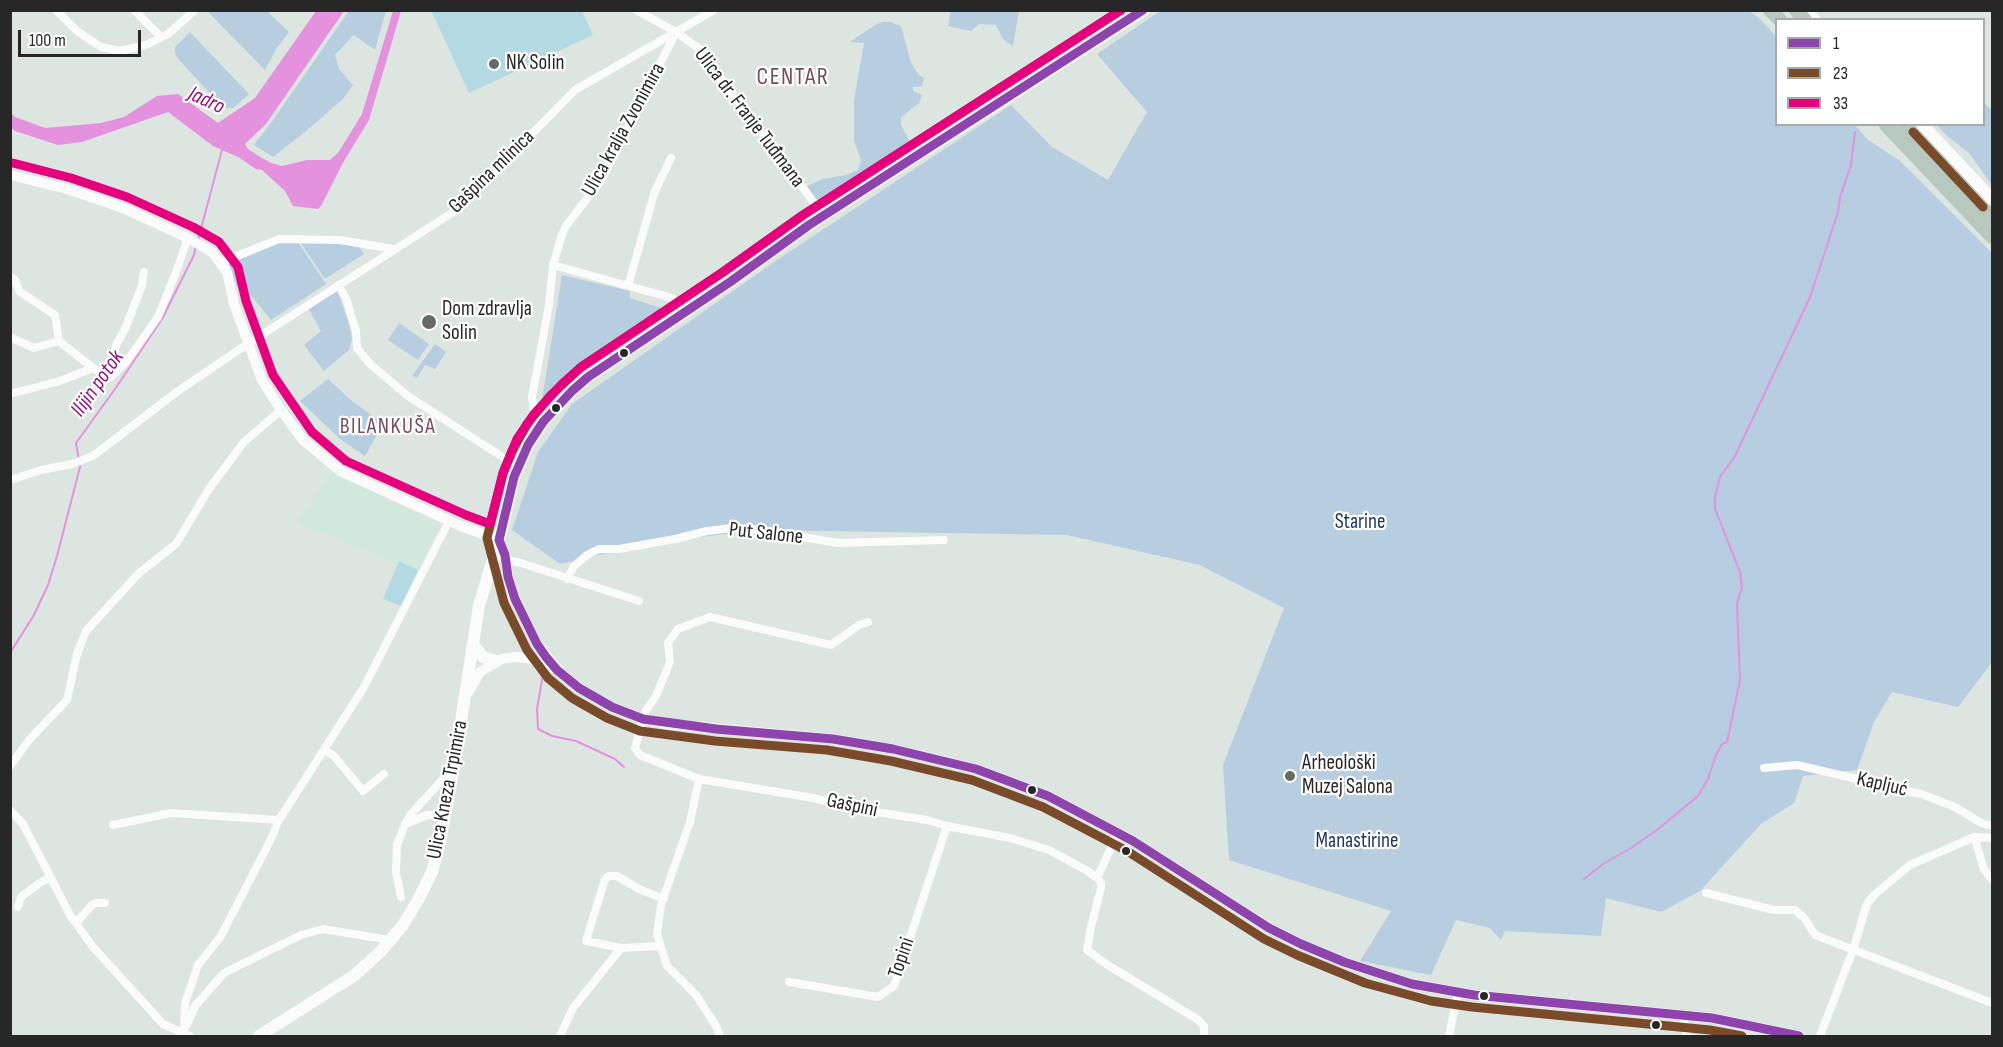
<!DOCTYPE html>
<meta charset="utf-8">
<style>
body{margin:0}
#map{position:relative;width:2003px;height:1047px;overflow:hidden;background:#dce5e0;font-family:"Sofia Sans Condensed",sans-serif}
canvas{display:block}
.frame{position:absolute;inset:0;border:12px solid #272727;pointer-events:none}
.legend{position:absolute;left:1775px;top:18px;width:210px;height:108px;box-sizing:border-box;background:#fff;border:2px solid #a9a9a9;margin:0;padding:8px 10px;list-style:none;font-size:18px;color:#272727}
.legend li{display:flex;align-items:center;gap:12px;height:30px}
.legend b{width:30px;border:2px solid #a9a9a9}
.scale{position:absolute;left:18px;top:30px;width:123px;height:27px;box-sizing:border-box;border:3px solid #272727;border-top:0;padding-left:8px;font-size:18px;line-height:21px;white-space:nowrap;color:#272727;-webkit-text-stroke:4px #fff;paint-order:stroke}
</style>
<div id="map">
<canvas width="2003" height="1047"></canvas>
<div class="frame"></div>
<ul class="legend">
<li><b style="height:8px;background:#8e44ad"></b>1</li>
<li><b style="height:8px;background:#7a4b2a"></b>23</li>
<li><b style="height:8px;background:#e5007d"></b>33</li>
</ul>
<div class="scale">100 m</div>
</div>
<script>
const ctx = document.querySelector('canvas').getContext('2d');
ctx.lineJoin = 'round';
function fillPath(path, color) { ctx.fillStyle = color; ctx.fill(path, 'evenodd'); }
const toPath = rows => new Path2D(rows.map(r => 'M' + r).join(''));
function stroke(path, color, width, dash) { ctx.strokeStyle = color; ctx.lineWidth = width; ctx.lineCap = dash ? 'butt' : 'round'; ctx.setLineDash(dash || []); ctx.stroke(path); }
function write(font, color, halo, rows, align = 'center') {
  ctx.font = font + ' "Sofia Sans Condensed",sans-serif'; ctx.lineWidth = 4.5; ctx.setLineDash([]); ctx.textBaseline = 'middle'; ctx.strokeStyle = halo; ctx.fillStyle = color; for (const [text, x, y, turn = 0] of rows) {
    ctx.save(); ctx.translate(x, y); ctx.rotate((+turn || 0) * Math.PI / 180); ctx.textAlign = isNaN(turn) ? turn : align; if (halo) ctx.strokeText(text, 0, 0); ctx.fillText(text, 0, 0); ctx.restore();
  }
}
fillPath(toPath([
 [331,472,440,526,420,569,395,563,297,523]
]), '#d1e8dc');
fillPath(toPath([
 [951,10,1019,11,1013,46,1003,39,996,25,979,24,971,31,948,26],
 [210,11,267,11,289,32,276,49,265,70,208,12],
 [349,11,386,11,375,50,354,35,335,55,339,69,353,85,343,99,306,131,273,157,254,145,273,120],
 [1160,11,1749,11,1759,18,1776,36,1776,124,1855,125,1867,139,1900,161,1992,253,1992,662,1958,707,1892,692,1874,722,1857,770,1803,776,1794,803,1761,824,1700,891,1661,912,1606,898,1601,936,1505,931,1501,940,1490,928,1456,920,1431,975,1360,961,1391,911,1229,860,1223,765,1284,608,1200,565,1067,535,762,530,656,542,560,564,512,530,538,452,572,404,777,260,1011,105,1052,147,1108,180,1147,112,1097,54],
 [882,22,890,22,901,26,911,63,919,75,924,78,922,86,913,87,913,91,922,95,919,103,901,117,901,125,911,144,890,165,823,209,805,187,823,179,846,175,858,170,861,160,854,141,854,100,864,43,850,42,875,25],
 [190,32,249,94,233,108,224,108,179,60,175,53,175,47],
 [1984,103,1992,110,1992,185,1969,153,1946,135,1937,125,1984,124],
 [319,241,359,247,364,254,325,279,300,242],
 [298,242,326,284,271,320,245,288,240,293,228,263,274,243],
 [562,275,630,291,630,298,670,311,560,385,544,401,542,400],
 [337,289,349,324,352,339,349,350,324,371,304,345,321,331,308,308],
 [399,323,429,344,418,360,388,340],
 [435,344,446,352,435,369,425,365,417,378,412,376],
 [328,379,352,401,383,424,365,456,340,439,300,401]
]), '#b6cedf');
fillPath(toPath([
 [435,10,582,11,593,35,469,93,432,12],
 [399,561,418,570,401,606,383,599]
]), '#b3d9e3');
fillPath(toPath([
 [316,11,344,11,266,124,245,144,248,149,262,158,271,163,282,166,307,160,330,160,338,153,362,114,393,11,401,11,369,120,344,161,321,206,318,209,293,206,285,191,262,170,256,169,238,157,213,146,168,112,82,142,58,145,15,131,11,127,11,113,15,117,45,128,101,123,124,117,157,96,178,94,218,123,255,98]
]), '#e492dd');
stroke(toPath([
 [198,240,222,150],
 [10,653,34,615,48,585,57,556,80,467,76,443,115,389,162,319,194,255,196,245],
 [543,674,537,709,538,729,552,736,576,741,615,759,624,767],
 [1584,879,1603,864,1631,848,1657,830,1698,796,1708,779,1715,757,1722,744,1727,742,1740,680,1737,603,1742,588,1740,572,1715,509,1715,498,1720,477,1735,456,1810,297,1838,212,1840,197,1851,165,1855,132]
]), '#e492dd', 2);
stroke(toPath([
 [56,10,77,31,101,47,120,51,146,45,168,34,195,10],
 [134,10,161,37],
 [636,10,676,32,698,48,824,216],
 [220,263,279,239,340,240,394,249],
 [553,265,672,298],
 [10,277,15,280,19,291,55,315,59,341],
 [338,285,346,298,356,331,357,348,370,364,408,396,518,467],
 [628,286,655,191,671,158],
 [10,337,34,348,59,341,93,368],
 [115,351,116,345,126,327,142,285,144,272],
 [10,394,60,381,93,368,110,378,127,361,158,317,176,272,188,238],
 [543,422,536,417,534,412,532,397,549,305,553,265,562,235,566,226,602,179,676,32],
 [10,480,41,470,72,464,93,456,178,391,249,343,458,209,575,90,714,10],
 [506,560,521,563,639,601],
 [567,579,574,566,587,555,599,549,619,549,675,539,707,531,732,528,762,530,838,543,944,540],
 [868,622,859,625,831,645,710,617,678,629,668,643,670,662,656,696,645,712,635,748,640,755,699,779,813,798,857,809,927,820,947,826,1010,838,1049,850,1086,870,1097,878,1101,883,1101,888,1091,927,1087,950,1106,964,1197,1019,1204,1026,1204,1036],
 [325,750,334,756,363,791,384,774],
 [10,766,29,740,67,700,77,654,86,631,138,574,176,544,209,489,244,442,281,410],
 [1764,768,1797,765,1921,794,1955,807,1981,823,1992,826],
 [699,779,690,822,661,905,657,934,667,966,696,995,716,1026,720,1036],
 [10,810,23,824,70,915,93,947,163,1024,190,1036],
 [406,824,427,815,445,815],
 [113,825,171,813,279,820],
 [1974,837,1984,869,1992,880],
 [1097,878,1118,833],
 [1706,893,1774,910,1795,910,1805,919,1815,935,1992,1003],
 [401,897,396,873,397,845,405,824,411,814,445,777],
 [18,907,21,897,41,882,50,878],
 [76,923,92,905,96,903,105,903],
 [621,948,586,941,605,879,609,876,617,876,639,889,664,899],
 [789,982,878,997,894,986,947,826],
 [1683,1015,1687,1036],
 [187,1025,195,1006,224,973,301,935,323,929,390,940],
 [184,1032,185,1003,198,965,221,936,270,841,279,820,364,687,449,521],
 [560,1036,573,1008,621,948,660,946],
 [1449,1036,1458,992],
 [1820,1036,1853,950,1867,904,1874,895,1910,865,1974,837,1992,838]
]), '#fafbfa', 8);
stroke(toPath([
 [10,175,67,189,123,208,188,238,212,252,227,272,234,304,262,380,281,410,303,440,340,471,461,526,499,540,505,555,508,577,515,599,537,644,560,672,579,688,612,707,643,719,668,724,833,739,893,749,976,769,1048,796,1133,841,1269,928,1301,944,1344,962,1412,984,1474,995,1712,1018,1799,1036],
 [468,693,480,672,502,659,514,657,528,658,554,668]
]), '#fafbfa', 10);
stroke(toPath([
 [1804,10,1815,20],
 [1922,124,1992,199],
 [474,646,483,657,496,661],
 [259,1036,355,975,381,951,403,925,418,900,432,872,440,842,452,778,479,606,502,529,514,477,528,445,543,422,572,391,588,377,730,282,809,225,1144,10]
]), '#fafbfa', 12);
stroke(toPath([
 [1770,10,1780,20],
 [1796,10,1805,20],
 [1885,124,1992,237],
 [1904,124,1992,218]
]), '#b7c9bf', 14);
stroke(toPath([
 [499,540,505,555,508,577,515,599,537,644,546,657,557,670,579,688,612,707,643,719,716,729,833,739,893,749,976,769,1048,796,1133,841,1269,928,1301,944,1344,962,1412,984,1474,995,1712,1018,1799,1036],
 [499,540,514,477,528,445,543,422,572,391,588,377,730,282,809,225,1143,10]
]), '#8e44ad', 9);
stroke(toPath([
 [1121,10,803,215,723,272,581,367,550,396,527,424,512,451,503,473,487,538,504,603,527,650,548,678,572,698,607,718,640,731,715,741,827,750,891,761,972,780,1043,807,1127,851,1264,939,1297,955,1365,983,1431,1001,1472,1007,1710,1030,1742,1036],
 [1913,132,1983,207]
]), '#7a4b2a', 9);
stroke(toPath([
 [13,163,71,178,127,197,193,227,219,242,238,267,246,301,273,375,312,432,346,461,466,515,490,524,503,473,517,439,534,414,563,383,580,368,723,272,803,215,1121,10]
]), '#e5007d', 9);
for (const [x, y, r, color] of [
 [494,64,6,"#666a68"],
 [429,322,8,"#666a68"],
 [624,353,5,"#272727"],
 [556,408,5,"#272727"],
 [1290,776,6,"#666a68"],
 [1032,790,5,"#272727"],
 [1126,851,5,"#272727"],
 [1484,996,5,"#272727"],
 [1656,1025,5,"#272727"]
]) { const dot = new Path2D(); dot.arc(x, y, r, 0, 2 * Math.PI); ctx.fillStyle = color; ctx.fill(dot); stroke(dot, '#fff', 2); }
write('21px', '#272727', '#fff', [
 ["NK Solin",506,64],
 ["Dom zdravlja",442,310],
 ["Solin",442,334],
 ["Arheološki",1302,764],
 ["Muzej Salona",1302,788]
], 'left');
write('21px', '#272727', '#fff', [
 ["Ulica dr. Franje Tuđmana",749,118,53],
 ["Ulica kralja Zvonimira",624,130,-61],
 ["Gašpina mlinica",492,172,-44],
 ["Put Salone",766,534,6],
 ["Kapljuć",1882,785,13],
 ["Ulica Kneza Trpimira",448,790,-79],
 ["Gašpini",852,806,12],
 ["Topini",902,958,-71]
]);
write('21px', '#1c355f', '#fff', [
 ["Starine",1360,523],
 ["Manastirine",1357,842]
]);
write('italic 22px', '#8f1279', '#fff', [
 ["Jadro",206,101,25],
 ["Ilijin potok",98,384,-55]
]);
ctx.letterSpacing = '1.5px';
write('22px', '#754a59', '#fff', [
 ["BILANKUŠA",388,427]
]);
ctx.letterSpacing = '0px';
ctx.letterSpacing = '1.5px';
write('24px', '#754a59', '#fff', [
 ["CENTAR",793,78]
]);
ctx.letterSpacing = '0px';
</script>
